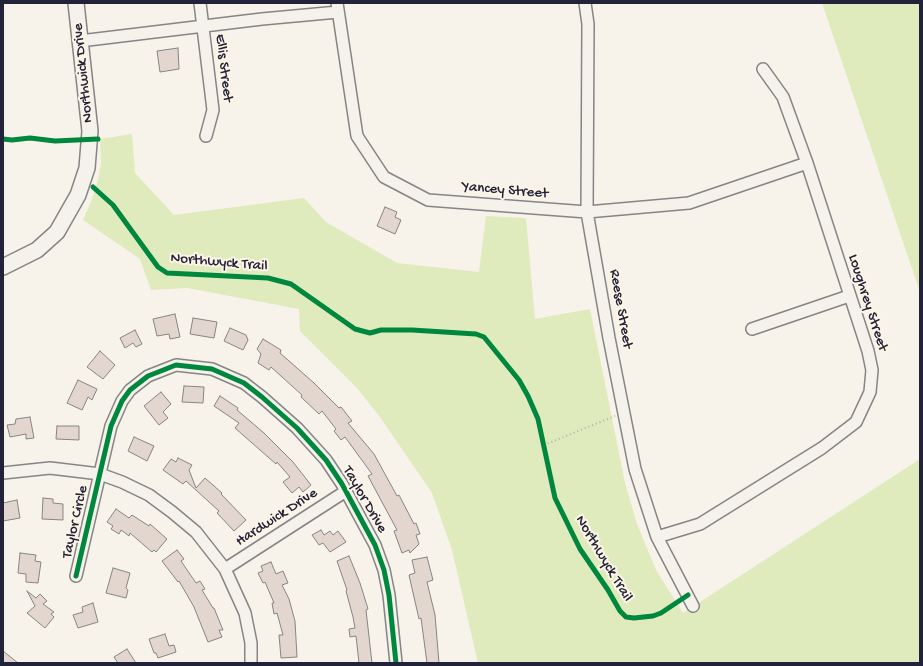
<!DOCTYPE html>
<style>
body{margin:0}
#map{position:relative;width:923px;height:666px;overflow:hidden;background:#f7f3ea;font-family:"Gochi Hand",sans-serif}
canvas{display:block}
.frame{position:absolute;inset:0;border:4px solid #22223b;pointer-events:none}
</style>
<div id="map">
<canvas width="923" height="666"></canvas>
<div class="frame"></div>
</div>
<script>
const ctx = document.querySelector('canvas').getContext('2d');
ctx.lineJoin = 'round';
function fillPath(path, color) { ctx.fillStyle = color; ctx.fill(path, 'evenodd'); }
const toPath = rows => new Path2D(rows.map(r => 'M' + r).join(''));
function stroke(path, color, width, dash) { ctx.strokeStyle = color; ctx.lineWidth = width; ctx.lineCap = dash ? 'butt' : 'round'; ctx.setLineDash(dash || []); ctx.stroke(path); }
function write(font, color, halo, rows, align = 'center') {
  ctx.font = font + ' "Gochi Hand",sans-serif'; ctx.lineWidth = 4; ctx.setLineDash([]); ctx.textBaseline = 'middle'; ctx.strokeStyle = halo; ctx.fillStyle = color; for (const [text, x, y, turn = 0] of rows) {
    ctx.save(); ctx.translate(x, y); ctx.rotate((+turn || 0) * Math.PI / 180); ctx.textAlign = isNaN(turn) ? turn : align; if (halo) ctx.strokeText(text, 0, 0); ctx.fillText(text, 0, 0); ctx.restore();
  }
}
fillPath(toPath([
 [822,3,920,3,920,292],
 [132,134,135,173,174,215,304,198,326,222,397,263,479,272,486,216,526,218,535,319,590,309,625,483,637,524,656,570,683,613,920,459,920,663,478,663,452,550,432,493,380,417,357,388,300,331,299,309,187,288,151,290,140,259,83,220,92,199,98,180,101,163,100,139]
]), '#dfeabd');
const building = toPath([
 [178,48,179,69,160,72,157,51,178,48],
 [385,207,397,212,395,217,401,220,395,234,377,226,385,207],
 [175,314,180,337,170,339,169,334,157,336,153,319,175,314],
 [193,318,217,322,214,338,190,334,193,318],
 [230,328,246,335,248,340,243,350,224,341,230,328],
 [135,330,142,344,136,347,133,343,125,348,120,338,135,330],
 [263,339,281,350,280,353,314,383,339,408,341,407,352,421,348,423,374,454,397,496,399,495,414,524,416,523,420,534,416,535,419,544,410,553,409,550,402,553,394,531,397,530,368,476,372,474,345,437,341,440,334,431,336,429,322,411,319,414,301,397,302,395,271,367,269,370,258,363,261,354,257,349,263,339],
 [100,351,115,365,103,379,87,367,100,351],
 [78,380,97,389,92,400,88,397,82,410,67,403,78,380],
 [184,386,204,387,203,403,182,402,184,386],
 [161,392,171,404,163,412,168,418,159,425,144,406,161,392],
 [220,396,238,408,237,410,264,433,293,462,311,485,303,492,299,487,292,493,283,482,290,477,277,462,276,464,235,428,239,423,214,406,220,396],
 [30,417,34,438,26,439,26,434,10,437,7,425,15,424,16,419,30,417],
 [57,426,79,426,79,440,56,439,57,426],
 [134,437,154,446,147,461,128,451,134,437],
 [178,458,192,465,189,470,196,488,205,478,222,493,221,494,246,520,234,531,217,513,219,511,186,481,183,484,163,470,171,459,176,462,178,458],
 [43,498,53,499,53,503,63,504,63,520,42,519,43,498],
 [17,500,20,518,3,521,3,503,17,500],
 [116,509,129,518,132,515,149,526,150,524,167,539,156,552,154,550,152,552,130,533,129,536,121,530,119,534,111,529,113,526,107,522,116,509],
 [321,530,324,535,330,531,333,535,338,531,346,542,330,552,323,543,319,545,312,535,321,530],
 [177,550,184,559,181,561,196,583,200,581,205,589,202,590,213,608,214,608,223,630,219,630,222,637,208,642,194,607,179,581,178,582,162,561,177,550],
 [20,553,36,555,35,561,41,562,38,583,26,582,26,574,18,573,20,553],
 [349,556,360,583,368,609,366,610,372,663,359,663,356,636,350,637,349,629,355,628,353,617,346,591,347,590,337,561,349,556],
 [427,557,433,580,427,582,435,615,439,663,427,663,421,618,419,619,409,575,415,573,412,560,427,557],
 [271,562,276,574,283,571,288,583,282,585,289,599,295,621,297,657,281,658,279,635,283,635,277,613,274,614,272,603,274,603,265,582,263,583,258,573,263,571,261,566,271,562],
 [113,568,130,573,126,588,128,590,126,598,106,593,113,568],
 [27,591,36,598,40,594,47,601,43,604,54,612,51,614,54,617,45,628,27,613,35,606,27,591],
 [93,603,98,622,78,628,73,615,83,612,82,607,93,603],
 [165,634,169,646,174,645,176,652,158,658,156,653,154,653,149,639,165,634],
 [127,649,136,663,118,663,114,657,127,649],
 [3,651,18,663,3,663,3,651]
]);
fillPath(building, '#e3d6ce');
stroke(building, '#868485', 1);
const street = toPath([
 [200,3,213,110,206,136],
 [337,3,357,136,384,177,428,200,587,212,689,203,807,163],
 [585,3,588,24,587,212,609,338,635,469,657,537,693,606],
 [80,41,262,19,338,12],
 [752,329,849,296],
 [3,473,50,468,100,474,122,482,149,495,172,512,196,532,225,569,245,613,251,643,251,663],
 [657,537,700,524,822,448,856,422,870,392,872,370,868,351,807,163,783,97,763,69],
 [225,569,346,491],
 [76,576,111,426,122,401,130,390,148,376,176,365,212,369,244,383,262,397,297,428,326,460,342,484,375,545,384,570,389,595,396,663]
]);
const secondary = toPath([
 [3,267,37,250,57,232,78,195,87,168,90,131,76,3]
]);
stroke(street, '#868485', 14);
stroke(secondary, '#868485', 18);
stroke(toPath([
 [544,445,615,416]
]), '#b0aead', 2, [1, 3]);
stroke(street, '#f5f2ec', 11);
stroke(secondary, '#f5f2ec', 15);
stroke(toPath([
 [3,139,12,140,30,138,55,141,98,139],
 [93,187,113,205,158,267,167,273,268,278,291,284,355,329,370,333,381,330,412,330,476,334,484,337,519,380,528,396,538,419,555,498,580,549,608,590,620,611,626,617,634,618,653,616,661,613,688,595],
 [76,576,111,426,122,401,130,390,148,376,176,365,212,369,244,383,262,397,297,428,326,460,342,484,375,545,384,570,389,595,396,663]
]), '#00873e', 5);
write('15px', '#22223b', '#fcf5e5', [
 ["Ellis Street",223,68,83],
 ["Northwick Drive",84,73,-96],
 ["Yancey Street",505,191,5],
 ["Northwyck Trail",219,263,5],
 ["Loughrey Street",867,303,72],
 ["Reese Street",620,309,80],
 ["Taylor Drive",364,500,60],
 ["Hardwick Drive",277,518,-33],
 ["Taylor Circle",76,522,-77],
 ["Northwyck Trail",603,559,59]
]);
</script>
